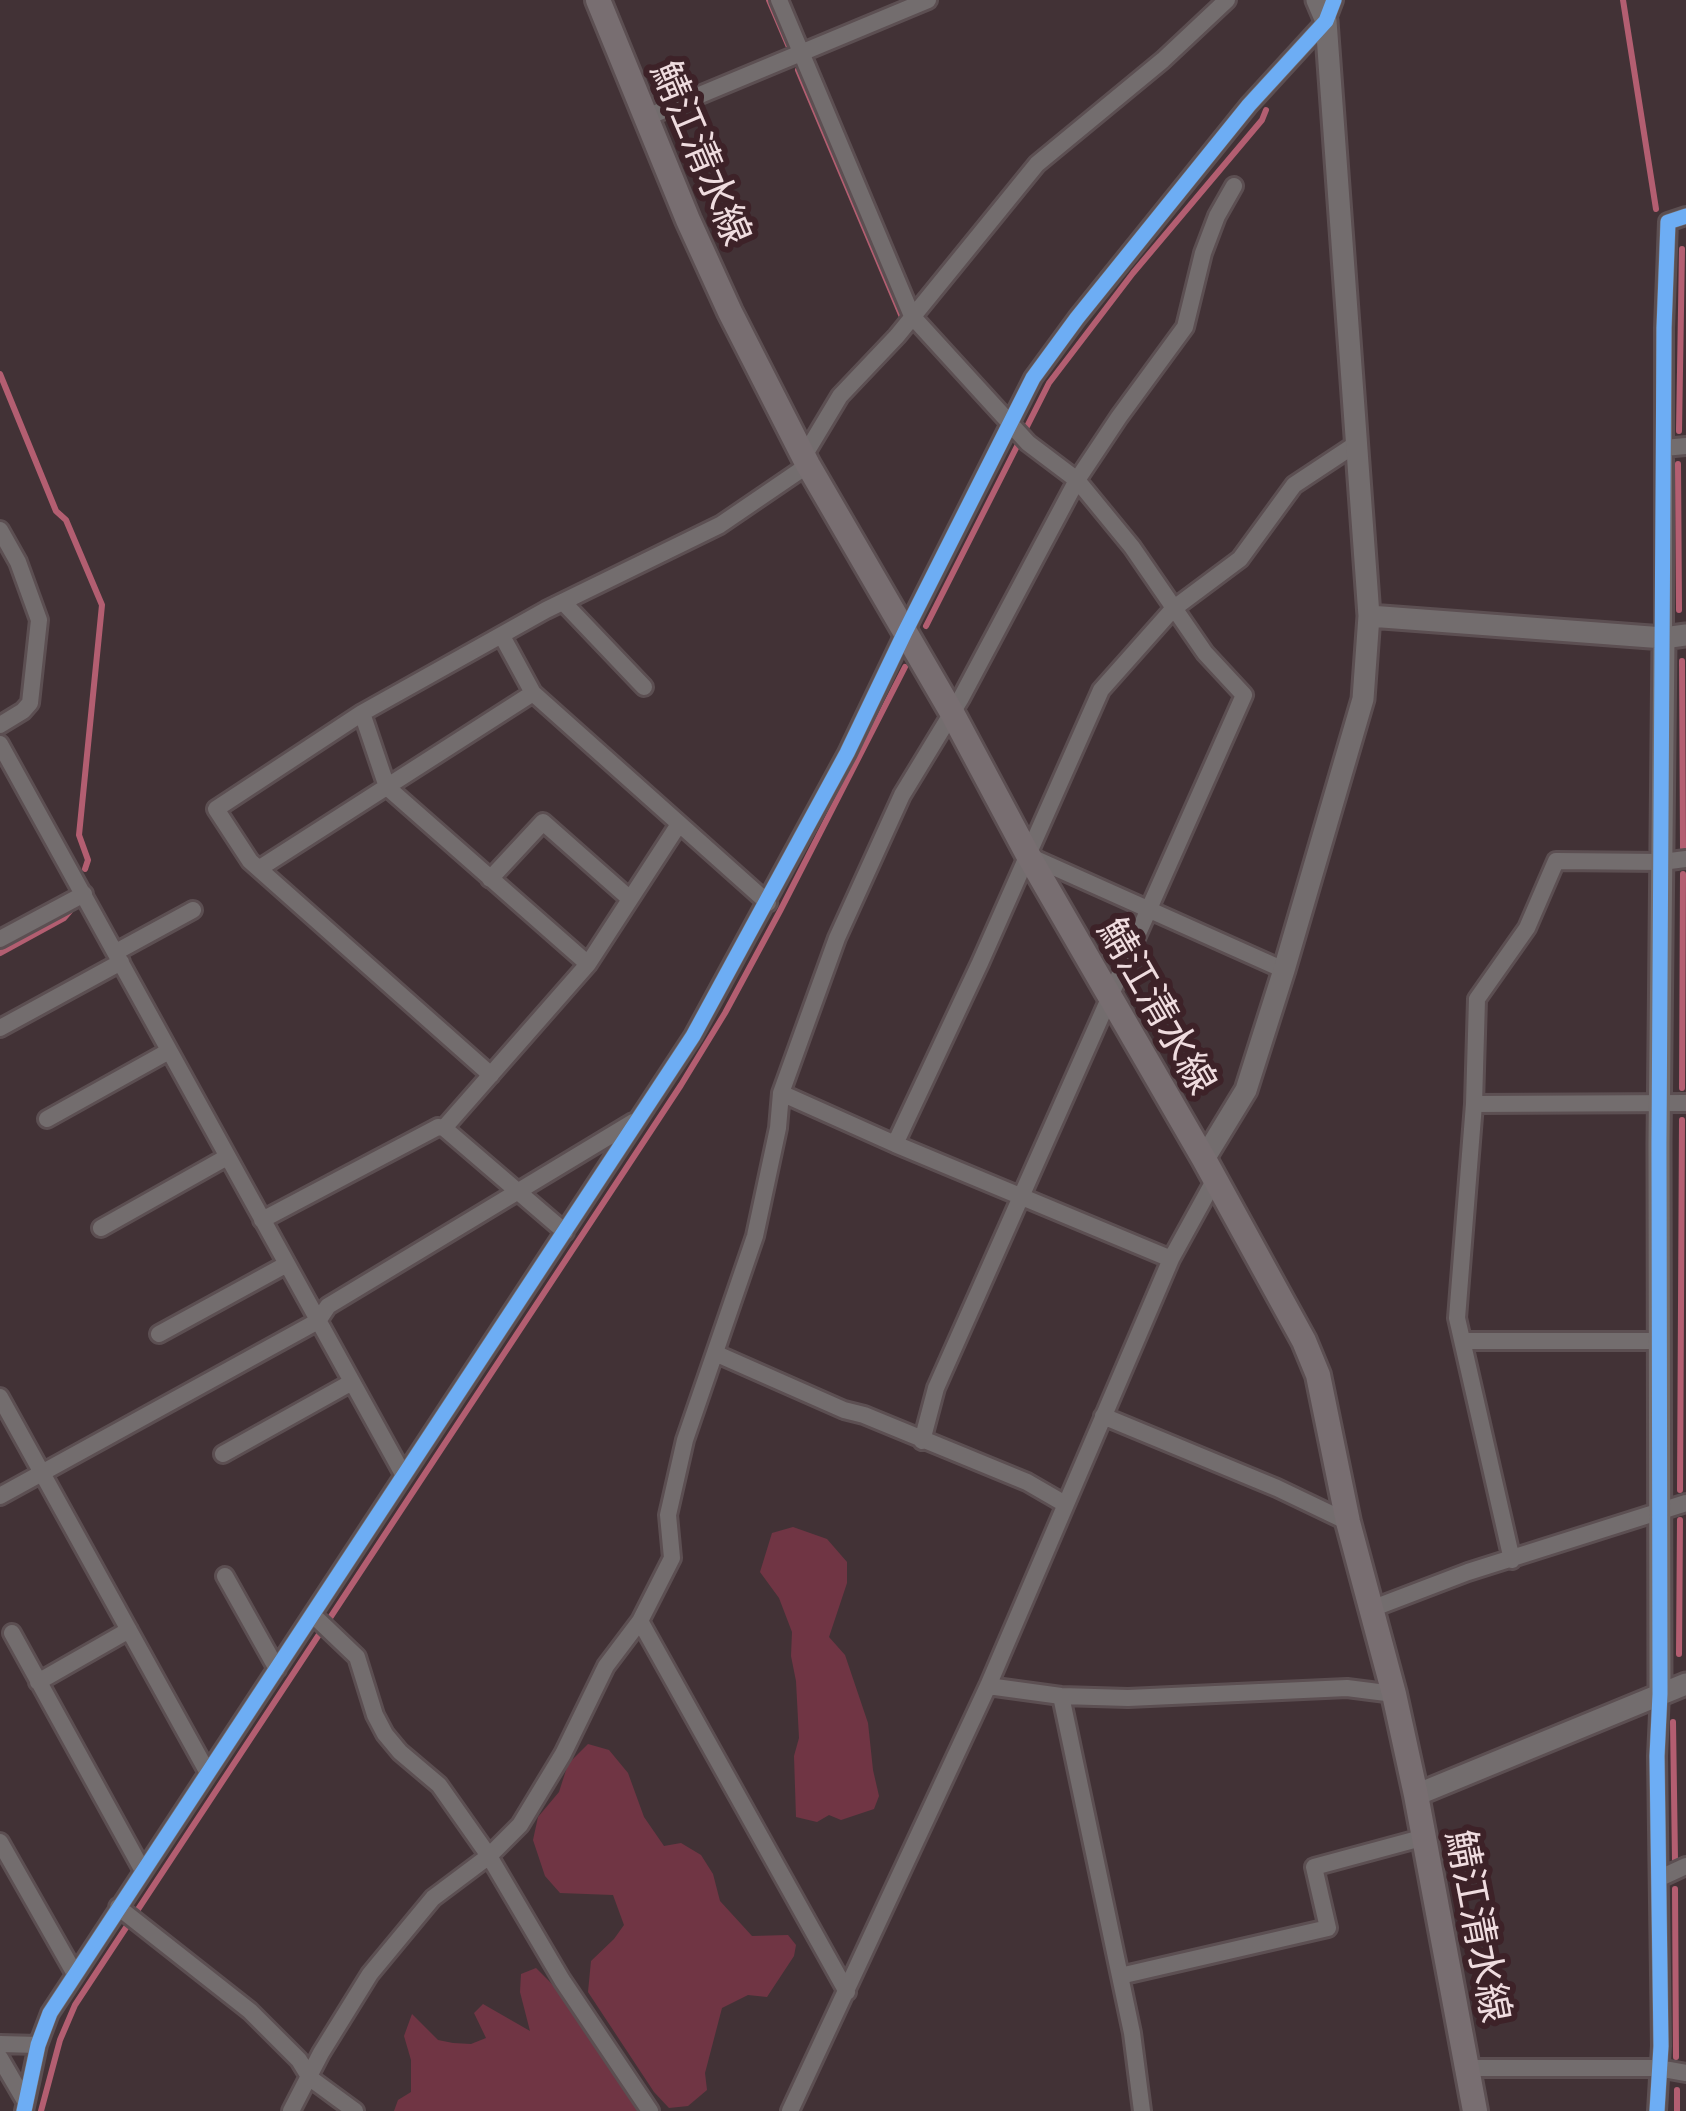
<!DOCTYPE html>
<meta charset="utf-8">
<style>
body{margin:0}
canvas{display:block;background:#423236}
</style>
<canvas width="1686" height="2111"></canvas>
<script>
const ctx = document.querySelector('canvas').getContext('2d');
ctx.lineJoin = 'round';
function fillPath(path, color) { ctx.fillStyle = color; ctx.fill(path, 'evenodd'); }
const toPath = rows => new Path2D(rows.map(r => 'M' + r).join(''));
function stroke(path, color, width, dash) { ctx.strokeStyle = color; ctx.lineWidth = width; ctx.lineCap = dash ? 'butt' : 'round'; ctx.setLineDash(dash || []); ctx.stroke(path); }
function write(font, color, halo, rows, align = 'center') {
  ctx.font = font + ' "Exo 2","Noto Sans JP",sans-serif'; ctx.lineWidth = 12; ctx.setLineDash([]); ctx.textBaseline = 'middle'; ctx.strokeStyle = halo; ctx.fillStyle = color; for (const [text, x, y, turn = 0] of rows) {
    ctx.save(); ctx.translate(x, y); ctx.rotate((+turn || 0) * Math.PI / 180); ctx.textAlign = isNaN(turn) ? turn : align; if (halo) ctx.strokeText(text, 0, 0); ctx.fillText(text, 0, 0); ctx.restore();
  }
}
fillPath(toPath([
 [793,1527,827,1539,847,1562,847,1583,829,1637,845,1655,868,1723,873,1770,879,1796,874,1809,841,1820,829,1815,817,1822,796,1817,794,1756,799,1738,796,1681,791,1656,792,1632,779,1598,760,1572,772,1533],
 [588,1744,609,1750,628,1773,644,1817,664,1846,681,1843,701,1855,713,1874,720,1901,752,1936,788,1935,796,1945,794,1956,767,1997,748,1995,722,2008,705,2073,707,2090,688,2106,669,2108,654,2092,588,1992,591,1961,614,1939,624,1925,613,1895,560,1893,545,1876,533,1840,538,1817,559,1792,568,1764],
 [536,1968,552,1984,586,2028,604,2061,621,2079,640,2111,394,2111,398,2100,411,2092,411,2060,404,2036,412,2014,438,2040,453,2043,471,2044,486,2038,474,2013,483,2004,530,2031,520,1992,521,1974]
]), '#703544');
stroke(toPath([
 [769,0,789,47],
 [1623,0,1656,209],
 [798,70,902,317],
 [0,374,56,511,66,520,102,605,79,835,88,860,85,869],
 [1679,431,1682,249],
 [1678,464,1679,610],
 [926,626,1049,383,1133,273,1262,120,1266,110],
 [1682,661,1683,848],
 [0,953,64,918,70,911],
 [1682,1088,1683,874],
 [1680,1490,1682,1120],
 [1679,1654,1680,1520],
 [1673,1722,1675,1860],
 [1675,1889,1676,2057],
 [1677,2090,1677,2111],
 [41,2111,60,2040,75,2005,681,1085,725,1013,780,911,905,667]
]), '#b35e71', 6);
const minor = toPath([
 [779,0,912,316,1028,443,1077,480,1132,547,1205,653,1244,695,936,1388,922,1441],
 [647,117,928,0],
 [1664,448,1686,446],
 [804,456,840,396,897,336,1037,164,1163,60,1227,0],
 [0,530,18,562,39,620,30,703,23,711,0,725],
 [563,602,644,687],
 [502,636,533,693,768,903],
 [1664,638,1664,328,1668,222,1686,216],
 [362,713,387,787,588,964],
 [0,744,403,1474],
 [1029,856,1284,970],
 [260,868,533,693],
 [490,879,543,822,630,899],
 [0,939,84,894],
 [116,952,193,910],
 [0,1028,121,962],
 [491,1075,250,861,216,809,362,713,546,610,720,525,808,465],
 [781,1093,895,1144,1171,1259],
 [1474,1104,1686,1103],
 [47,1119,169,1051],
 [444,1128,588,964,679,824],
 [895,1144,980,963,1101,690,1173,609,1240,559,1294,485,1356,444],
 [262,1220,438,1127,444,1128,565,1232],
 [101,1228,227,1157],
 [159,1334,287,1264],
 [1463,1341,1660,1341],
 [717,1354,844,1410,864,1415,1027,1482,1065,1504],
 [0,1397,208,1773],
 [1103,1416,1277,1488,1348,1522],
 [223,1454,352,1382],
 [0,1496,318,1321,328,1306,633,1122],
 [1512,1560,1457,1318,1474,1104,1477,999,1527,928,1556,861,1662,862,1686,859],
 [225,1576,277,1669],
 [1371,1609,1468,1572,1686,1503],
 [313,1615,357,1657,375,1715,385,1734,400,1752,439,1785,489,1856,562,1980,650,2111],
 [640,1621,847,1992],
 [12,1633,143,1871],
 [38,1682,129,1630],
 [988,1686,1061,1696,1128,1698,1347,1688,1394,1694],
 [1061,1696,1132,2033,1142,2111],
 [0,1842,75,1974],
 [1660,1878,1686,1866],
 [118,1907,250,2011,299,2060,310,2078,355,2111],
 [1120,1976,1328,1928,1314,1867,1425,1837],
 [0,2044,38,2045],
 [0,2058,25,2101],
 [1467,2068,1658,2068,1686,2073],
 [24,2111,38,2045,50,2013,693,1036,847,753,905,632,1033,378,1077,318,1249,105,1326,21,1334,0],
 [291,2111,321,2053,370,1974,433,1898,489,1856,520,1825,563,1754,606,1666,640,1621,672,1558,668,1515,685,1440,755,1236,778,1128,781,1093,837,938,902,795,961,698,1077,480,1119,417,1185,327,1203,253,1217,216,1234,186],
 [790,2111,988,1686,1171,1259,1215,1179],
 [1657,2111,1661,2046,1657,1756,1660,1694]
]);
const tertiary = toPath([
 [1369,616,1664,638,1686,635],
 [1204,1159,1246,1090,1284,970,1363,699,1369,616,1326,21,1317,0],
 [1660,1694,1659,1143,1664,638],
 [1416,1795,1686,1684]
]);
const secondary = toPath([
 [598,0,688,220,730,312,808,465,951,711,1028,855,1204,1159,1304,1341,1318,1375,1348,1522,1394,1694,1416,1795,1475,2111]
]);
stroke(minor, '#5c4f52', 22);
stroke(tertiary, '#5c4f52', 27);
stroke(secondary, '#5c4f52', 30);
stroke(minor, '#736d6e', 16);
stroke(tertiary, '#736d6e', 21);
stroke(secondary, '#786e71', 24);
stroke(toPath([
 [24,2111,38,2045,50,2013,693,1036,847,753,905,632,1033,378,1077,318,1249,105,1326,21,1334,0],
 [1657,2111,1661,2046,1657,1756,1660,1694,1659,1143,1664,328,1668,222,1686,216]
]), '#6dadf4', 15);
write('39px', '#efdcdf', '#3d2228', [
 ["鯖江清水線",701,153,67],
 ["鯖江清水線",1157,1006,60],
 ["鯖江清水線",1478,1926,79]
]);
</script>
